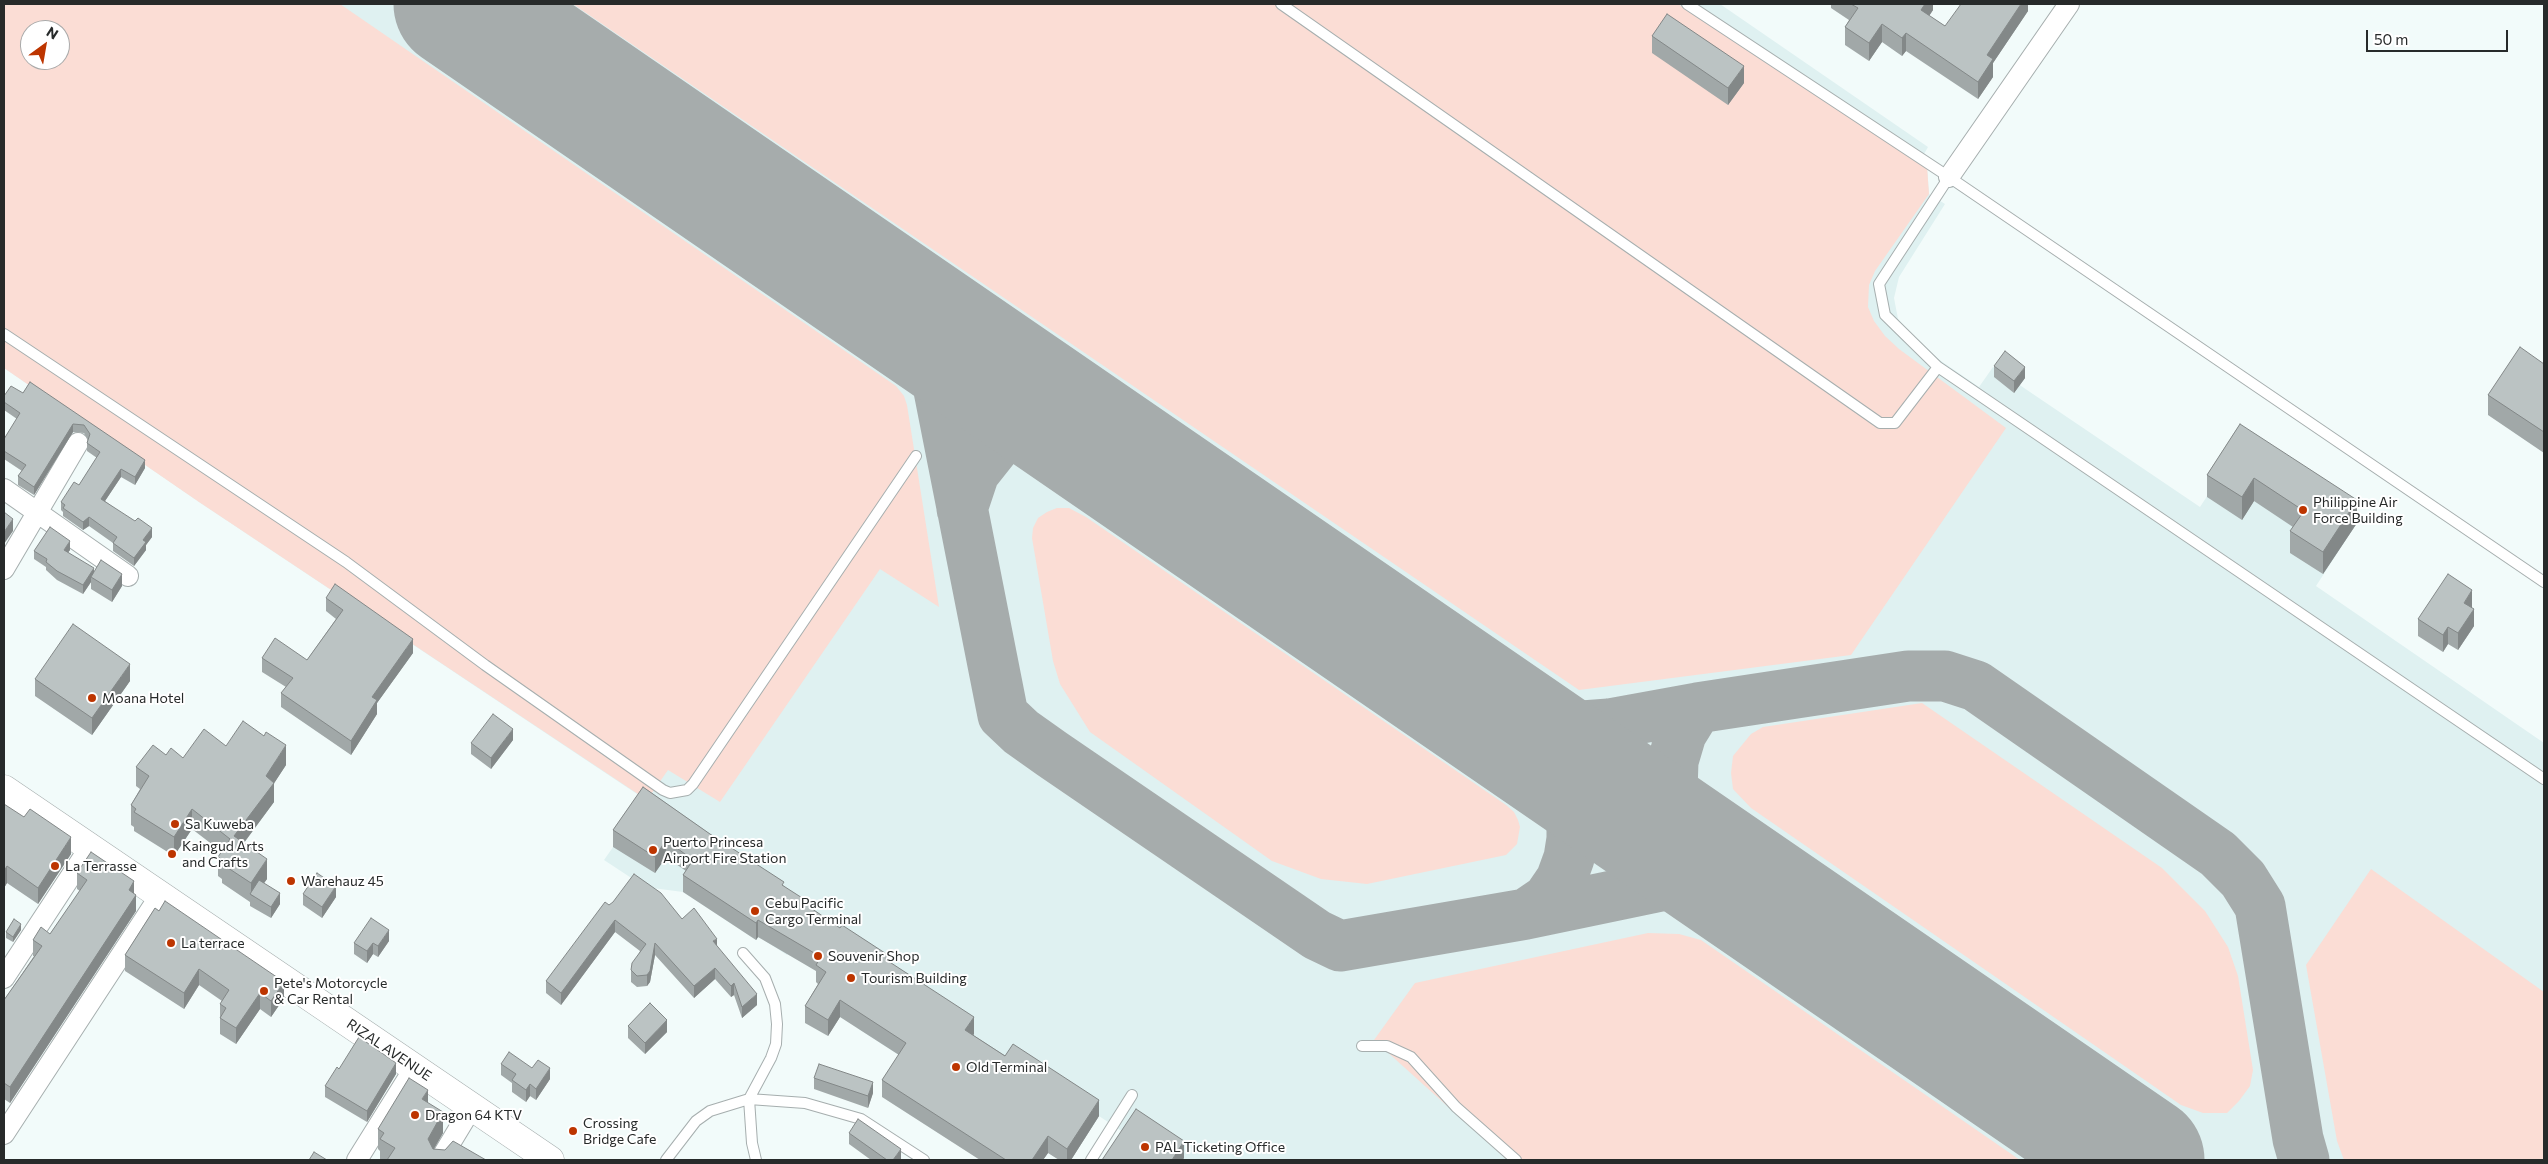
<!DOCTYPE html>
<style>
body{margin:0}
#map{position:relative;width:2548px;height:1164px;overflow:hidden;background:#f2fbfa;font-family:Commissioner,sans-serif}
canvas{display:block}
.frame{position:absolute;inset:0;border:5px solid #272a2a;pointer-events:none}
.north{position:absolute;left:20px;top:20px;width:50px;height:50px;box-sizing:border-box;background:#fff;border:1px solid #a9aaaa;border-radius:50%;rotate:32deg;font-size:14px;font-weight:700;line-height:20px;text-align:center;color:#272a2a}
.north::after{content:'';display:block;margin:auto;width:18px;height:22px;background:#bd3500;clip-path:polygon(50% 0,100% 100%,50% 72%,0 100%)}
.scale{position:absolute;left:2366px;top:30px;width:142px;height:22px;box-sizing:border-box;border:2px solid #272a2a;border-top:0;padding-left:6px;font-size:15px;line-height:18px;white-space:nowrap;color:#272a2a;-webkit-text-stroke:4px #fff;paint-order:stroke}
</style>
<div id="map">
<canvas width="2548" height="1164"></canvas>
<div class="frame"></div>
<div class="north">N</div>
<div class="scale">50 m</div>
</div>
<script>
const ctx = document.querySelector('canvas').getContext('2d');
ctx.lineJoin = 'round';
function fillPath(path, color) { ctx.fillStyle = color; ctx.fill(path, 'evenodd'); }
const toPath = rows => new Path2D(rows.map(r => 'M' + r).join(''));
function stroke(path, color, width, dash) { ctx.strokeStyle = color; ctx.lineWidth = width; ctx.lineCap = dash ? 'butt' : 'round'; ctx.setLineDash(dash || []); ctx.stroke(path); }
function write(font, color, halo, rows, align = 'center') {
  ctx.font = font + ' Commissioner,sans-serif'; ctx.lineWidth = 4; ctx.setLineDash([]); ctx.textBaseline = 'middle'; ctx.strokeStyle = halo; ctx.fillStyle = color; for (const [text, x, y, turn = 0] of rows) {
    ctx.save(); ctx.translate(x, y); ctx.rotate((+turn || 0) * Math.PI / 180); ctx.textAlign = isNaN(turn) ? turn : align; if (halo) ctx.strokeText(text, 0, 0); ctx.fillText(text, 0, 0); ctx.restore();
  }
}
fillPath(toPath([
 [4,4,1720,4,1928,147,1920,161,1927,166,1929,194,1945,204,1899,277,1894,298,1898,319,1925,350,1979,387,1993,367,2200,507,2240,446,2357,523,2316,586,2544,743,2544,1160,1114,1160,1129,1136,1099,1116,1071,1160,939,1081,857,1028,865,1014,816,982,821,974,788,953,787,955,759,937,756,940,683,892,645,887,604,860,646,800,199,502,4,368],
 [30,30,60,30,60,60,30,60]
]), '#dff1f1');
fillPath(toPath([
 [4,4,340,4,896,386,904,396,907,405,939,607,880,569,720,802,668,770,647,800,199,502,4,368],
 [30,30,60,30,60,60,30,60],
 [573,4,1678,4,1927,166,1929,194,1875,271,1869,285,1868,307,1874,321,1885,336,1899,349,2006,428,1851,655,1579,690],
 [1057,508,1069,508,1086,517,1506,805,1514,812,1518,820,1520,827,1517,844,1506,855,1367,884,1321,879,1272,861,1090,732,1060,684,1053,661,1032,538,1033,528,1038,518,1047,512],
 [1922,703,2162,868,2205,911,2228,947,2238,976,2253,1070,2250,1086,2239,1101,2227,1113,2203,1113,2181,1105,1751,808,1733,789,1731,773,1733,756,1751,734,1763,727],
 [2371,869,2544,992,2544,1160,2344,1160,2337,1141,2306,965],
 [1648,933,1679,934,1701,940,2020,1160,1507,1160,1374,1040,1415,983]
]), '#fbddd5');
stroke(toPath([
 [484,22,496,4],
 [921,322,934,365,1003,715,1021,732,1052,754,1317,935,1340,946,1526,914,1723,873],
 [962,509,974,473,997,444,1051,411],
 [1697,708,1681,734,1673,761,1672,790,1675,808,1684,836,1723,873],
 [1516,731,1609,724,1697,708,1908,676,1945,676,1976,686,2218,854,2243,879,2260,906,2298,1139,2304,1160],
 [1526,914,1548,899,1561,880,1569,858,1572,839,1572,823,1568,808,1542,749]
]), '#a6acac', 51);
stroke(toPath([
 [458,4,2140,1160]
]), '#a6acac', 129);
const lane = toPath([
 [1281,4,1880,423,1895,423,1938,367],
 [1687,4,1949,177,2544,582],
 [1949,177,1879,284,1885,315,1938,367,2544,779],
 [4,334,346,562,485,665,663,790,670,793,687,790,693,784,916,456],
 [743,953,765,978,775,1004,777,1024,776,1044,771,1058,749,1099],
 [1362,1046,1387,1046,1411,1057,1456,1107,1516,1160],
 [749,1099,752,1143,756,1160],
 [666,1160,696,1121,710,1111,749,1099,805,1103,861,1119,924,1160],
 [1091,1160,1132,1095]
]);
const street = toPath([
 [1949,177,2069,4],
 [4,489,128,576],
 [4,569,78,443],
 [4,978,90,847],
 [4,1134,161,894],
 [357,1160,415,1067],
 [440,1160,472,1107]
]);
const secondary = toPath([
 [4,789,550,1160]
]);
stroke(lane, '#a6aeae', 12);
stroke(street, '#a6aeae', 22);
stroke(secondary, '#a6aeae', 29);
stroke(lane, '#fff', 10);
stroke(street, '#fff', 20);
stroke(secondary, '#fff', 28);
fillPath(toPath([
 [1831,4,1933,4,1933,10,1929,16,1945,26,2028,4,2028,11,1993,63,1993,77,1978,99,1906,51,1902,56,1882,42,1869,61,1845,45,1845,27,1849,20,1831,8],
 [1652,36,1744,83,1728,105,1652,53],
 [2544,364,2544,453,2488,415,2488,395],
 [1994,366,2025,378,2014,393,1994,377],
 [30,382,145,468,135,485,121,477,105,501,152,537,146,545,146,550,134,566,113,551,113,543,89,526,83,530,63,516,63,512,61,510,61,502,79,485,97,458,87,451,87,443,88,440,84,433,73,432,34,495,18,485,18,476,22,471,4,459,4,439,17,419,4,410,4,396,23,393],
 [2240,424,2357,523,2323,574,2290,553,2290,531,2293,527,2254,501,2242,520,2207,497,2207,475],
 [70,550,68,552,94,572,122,586,112,602,91,589,91,582,83,594,57,580,46,570,46,567,34,559,34,551],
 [326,598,413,653,377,703,377,714,351,755,281,707,281,693,286,687,262,672,262,658,307,660,336,619,326,611],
 [2472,607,2471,608,2474,626,2458,650,2448,644,2443,652,2418,636,2418,619],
 [35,679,130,681,92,735,35,696],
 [513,740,491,769,471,754,471,743],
 [226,746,286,765,274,783,274,802,244,843,267,879,264,883,280,904,271,918,250,906,250,902,222,883,222,879,218,876,218,857,222,852,192,829,174,856,134,831,134,827,131,825,131,805,140,789,136,786,136,767,166,755,183,758],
 [643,787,784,886,810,908,888,961,974,1034,973,1035,1099,1116,1071,1160,1059,1160,1048,1153,1043,1160,980,1160,882,1097,882,1080,899,1055,840,1017,828,1036,805,1023,805,1006,818,984,816,982,816,971,758,937,756,940,683,892,683,875,686,871,666,857,655,873,613,847,613,830],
 [4,804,71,854,38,904,7,883,4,888],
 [77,873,134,894,136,911,10,1103,4,1099,4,1000,34,956,33,956,33,940,50,934,80,891,77,889],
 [303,894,336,897,322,918,303,905],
 [609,905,682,919,717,946,757,1005,742,1018,734,995,731,997,715,979,694,998,655,955,650,982,647,986,637,987,631,982,631,970,640,951,615,932,561,1005,546,993,546,981],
 [155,908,284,998,271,1017,260,1009,236,1044,220,1034,220,1004,222,1001,199,985,184,1009,125,971,125,955],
 [21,930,13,942,6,938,6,932],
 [389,941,378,957,373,954,367,963,354,954,354,943],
 [628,1026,667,1032,645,1054,628,1038],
 [501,1064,532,1068,550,1079,536,1100,530,1096,526,1102,512,1092,512,1083,501,1075],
 [339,1069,396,1074,367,1122,325,1097,325,1086],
 [814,1078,873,1093,868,1108,814,1089],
 [428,1103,443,1133,434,1149,486,1160,382,1160,380,1159,380,1151,378,1149,378,1129],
 [849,1133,901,1160,871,1160,849,1144]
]), '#a1a8a8');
fillPath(toPath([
 [1925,4,1933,4,1933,10,1921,28,1921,10],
 [2021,4,2028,4,2028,11,1993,63,1993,77,1978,99,1978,82,1987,55],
 [1882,24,1882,42,1869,61,1869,43],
 [1906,33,1906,51,1902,56,1902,38],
 [1744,66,1744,83,1728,105,1728,88],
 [2025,367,2025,378,2014,393,2014,381],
 [73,424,73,432,34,495,34,487],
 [145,460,145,468,135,485,135,477],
 [121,469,121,477,101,507,101,499],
 [2254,478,2254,501,2242,520,2242,497],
 [2357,500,2357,523,2323,574,2323,552],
 [89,517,89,526,83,530,83,522],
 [13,519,13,531,4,544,4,532],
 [152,528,152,537,146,545,146,550,134,566,134,558,143,540],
 [70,541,70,550,64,558,64,550],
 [94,568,94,577,91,577,91,582,83,594,83,585],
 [122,574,122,586,112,602,112,590],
 [2472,590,2472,607,2464,620,2464,603],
 [2474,609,2474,626,2458,650,2458,633],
 [2448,627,2448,644,2443,652,2443,635],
 [413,639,413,653,377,703,377,714,351,755,351,741,372,697],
 [130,664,130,681,92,735,92,718],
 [513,729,513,740,491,769,491,758],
 [286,745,286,765,273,785,274,783,274,802,234,856,234,836,266,776],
 [192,809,192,829,174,856,174,837],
 [71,837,71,854,38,904,38,888],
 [666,840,666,857,655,873,655,857],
 [267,859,267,879,254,897,251,895,251,883],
 [7,866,7,883,4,888,4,871],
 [134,881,134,897,136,895,136,911,10,1103,10,1087],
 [336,886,336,897,322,918,322,907],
 [280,893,280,904,271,918,271,907],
 [615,920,615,932,561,1005,561,993],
 [758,920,758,937,756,940,756,923],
 [21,924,21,930,13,942,13,937],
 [389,930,389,941,378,957,378,946],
 [717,939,717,950,713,941],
 [373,943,373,954,367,963,367,951],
 [655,943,655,955,650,982,647,986,647,975],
 [715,968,715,979,694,998,694,986],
 [199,969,199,985,184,1009,184,993],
 [284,982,284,998,271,1017,271,1001],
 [734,983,734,995,731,997,731,986],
 [260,993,260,1009,236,1044,236,1028],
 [757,994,757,1005,742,1018,742,1007],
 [840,1000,840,1017,828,1036,828,1020],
 [974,1017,974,1034,965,1047,965,1030],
 [667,1020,667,1032,645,1054,645,1043],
 [396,1063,396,1074,367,1122,367,1111],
 [550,1068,550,1079,536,1100,536,1089],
 [873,1082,873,1093,868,1108,868,1096],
 [530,1084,530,1096,526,1102,526,1090],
 [428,1090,428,1111,422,1099],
 [1099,1100,1099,1116,1071,1160,1067,1160,1067,1149],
 [443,1112,443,1133,428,1159,428,1139],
 [1048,1136,1048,1153,1043,1160,1032,1160],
 [1184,1141,1184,1158,1183,1160,1172,1160],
 [901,1149,901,1160,893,1160]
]), '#838888');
const building = toPath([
 [1851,4,1925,4,1921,10,1945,26,1961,4,2021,4,1987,55,1993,59,1978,82,1906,33,1902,38,1882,24,1869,43,1845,27,1858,8,1851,4],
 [1667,14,1744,66,1728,88,1652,36,1667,14],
 [2520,347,2544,364,2544,432,2488,395,2520,347],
 [2005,351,2025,367,2014,381,1994,366,2005,351],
 [30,382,145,460,135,477,121,469,101,499,135,521,138,518,152,528,143,540,146,542,134,558,113,543,117,537,89,517,83,522,63,508,65,505,61,502,74,482,79,485,100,452,87,443,90,434,84,425,73,424,34,487,18,476,26,465,4,451,4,439,20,413,4,402,4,396,11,386,23,393,30,382],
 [2240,424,2357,500,2323,552,2290,531,2304,511,2254,478,2242,497,2207,475,2240,424],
 [4,512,13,519,4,532,4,512],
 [50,527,70,541,64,550,94,568,83,585,57,571,46,562,47,559,34,551,50,527],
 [101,560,122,574,112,590,91,577,101,560],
 [2448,574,2472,590,2464,603,2474,609,2458,633,2448,627,2443,635,2418,619,2448,574],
 [335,584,413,639,372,697,377,700,351,741,281,693,293,678,262,658,275,638,307,660,343,610,326,598,335,584],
 [73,624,130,664,92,718,35,679,73,624],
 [493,714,513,729,491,758,471,743,493,714],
 [243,721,264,736,266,732,286,745,266,776,274,783,234,836,267,859,251,883,222,864,224,861,218,857,230,839,192,809,174,837,134,812,136,809,131,805,149,776,136,767,153,745,166,755,171,748,183,758,204,729,226,746,243,721],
 [643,787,710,834,784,882,782,885,810,903,808,906,840,928,842,925,888,955,885,959,974,1017,965,1030,1005,1056,1013,1044,1099,1100,1067,1149,1048,1136,1032,1160,1006,1160,882,1080,906,1043,840,1000,828,1020,805,1006,826,972,816,965,821,957,758,920,756,923,683,875,693,860,666,840,655,857,613,830,643,787],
 [4,804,24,817,30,809,71,837,38,888,7,866,4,871,4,804],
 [91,852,134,881,129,890,136,895,10,1087,4,1083,4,1000,42,946,33,940,41,927,50,934,87,880,77,873,91,852],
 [317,873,336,886,322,907,303,894,317,873],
 [634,874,661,893,682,919,694,908,717,939,713,941,757,994,742,1007,734,983,731,986,715,968,694,986,655,943,650,971,647,975,637,976,631,970,632,963,646,944,615,920,561,993,546,981,605,902,609,905,613,902,634,874],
 [259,880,280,893,271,907,250,894,259,880],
 [165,901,284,982,271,1001,260,993,236,1028,220,1018,226,1008,220,1004,229,990,199,969,184,993,125,955,155,908,159,911,165,901],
 [371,918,389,930,378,946,373,943,367,951,354,943,371,918],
 [14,919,21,924,13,937,6,932,14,919],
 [650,1003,667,1020,645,1043,628,1026,650,1003],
 [359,1037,396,1063,367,1111,325,1086,337,1067,339,1069,359,1037],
 [509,1052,532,1068,538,1060,550,1068,536,1089,530,1084,526,1090,512,1080,516,1074,501,1064,509,1052],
 [819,1064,873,1082,868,1096,814,1078,819,1064],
 [409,1078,428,1090,422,1099,443,1112,428,1139,433,1149,445,1150,453,1141,486,1160,387,1160,395,1148,380,1139,384,1133,378,1129,409,1078],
 [1136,1109,1184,1141,1172,1160,1102,1160,1136,1109],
 [858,1119,901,1149,893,1160,887,1160,849,1133,858,1119],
 [314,1152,327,1160,309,1160,314,1152]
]);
fillPath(building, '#bbc3c3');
stroke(building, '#838888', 1);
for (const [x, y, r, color] of [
 [2303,510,5,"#bd3500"],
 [92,698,5,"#bd3500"],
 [175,824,5,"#bd3500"],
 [653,850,5,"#bd3500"],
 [172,854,5,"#bd3500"],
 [55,866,5,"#bd3500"],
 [291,881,5,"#bd3500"],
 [755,911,5,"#bd3500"],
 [171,943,5,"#bd3500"],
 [818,956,5,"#bd3500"],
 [851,978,5,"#bd3500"],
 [264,991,5,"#bd3500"],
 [956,1067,5,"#bd3500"],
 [415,1115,5,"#bd3500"],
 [573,1131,5,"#bd3500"],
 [1145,1147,5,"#bd3500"]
]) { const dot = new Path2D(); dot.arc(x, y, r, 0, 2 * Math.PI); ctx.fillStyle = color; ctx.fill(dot); stroke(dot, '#fff', 2); }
write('14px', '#272a2a', '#fff', [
 ["Philippine Air",2313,502],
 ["Force Building",2313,518],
 ["Moana Hotel",102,698],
 ["Sa Kuweba",185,824],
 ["Puerto Princesa",663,842],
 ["Airport Fire Station",663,858],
 ["Kaingud Arts",182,846],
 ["and Crafts",182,862],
 ["La Terrasse",65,866],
 ["Warehauz 45",301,881],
 ["Cebu Pacific",765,903],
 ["Cargo Terminal",765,919],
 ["La terrace",181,943],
 ["Souvenir Shop",828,956],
 ["Tourism Building",861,978],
 ["Pete's Motorcycle",274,983],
 ["& Car Rental",274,999],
 ["Old Terminal",966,1067],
 ["Dragon 64 KTV",425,1115],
 ["Crossing",583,1123],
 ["Bridge Cafe",583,1139],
 ["PAL Ticketing Office",1155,1147]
], 'left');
write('14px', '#272a2a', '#fff', [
 ["RIZAL AVENUE",389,1050,34]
]);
</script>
